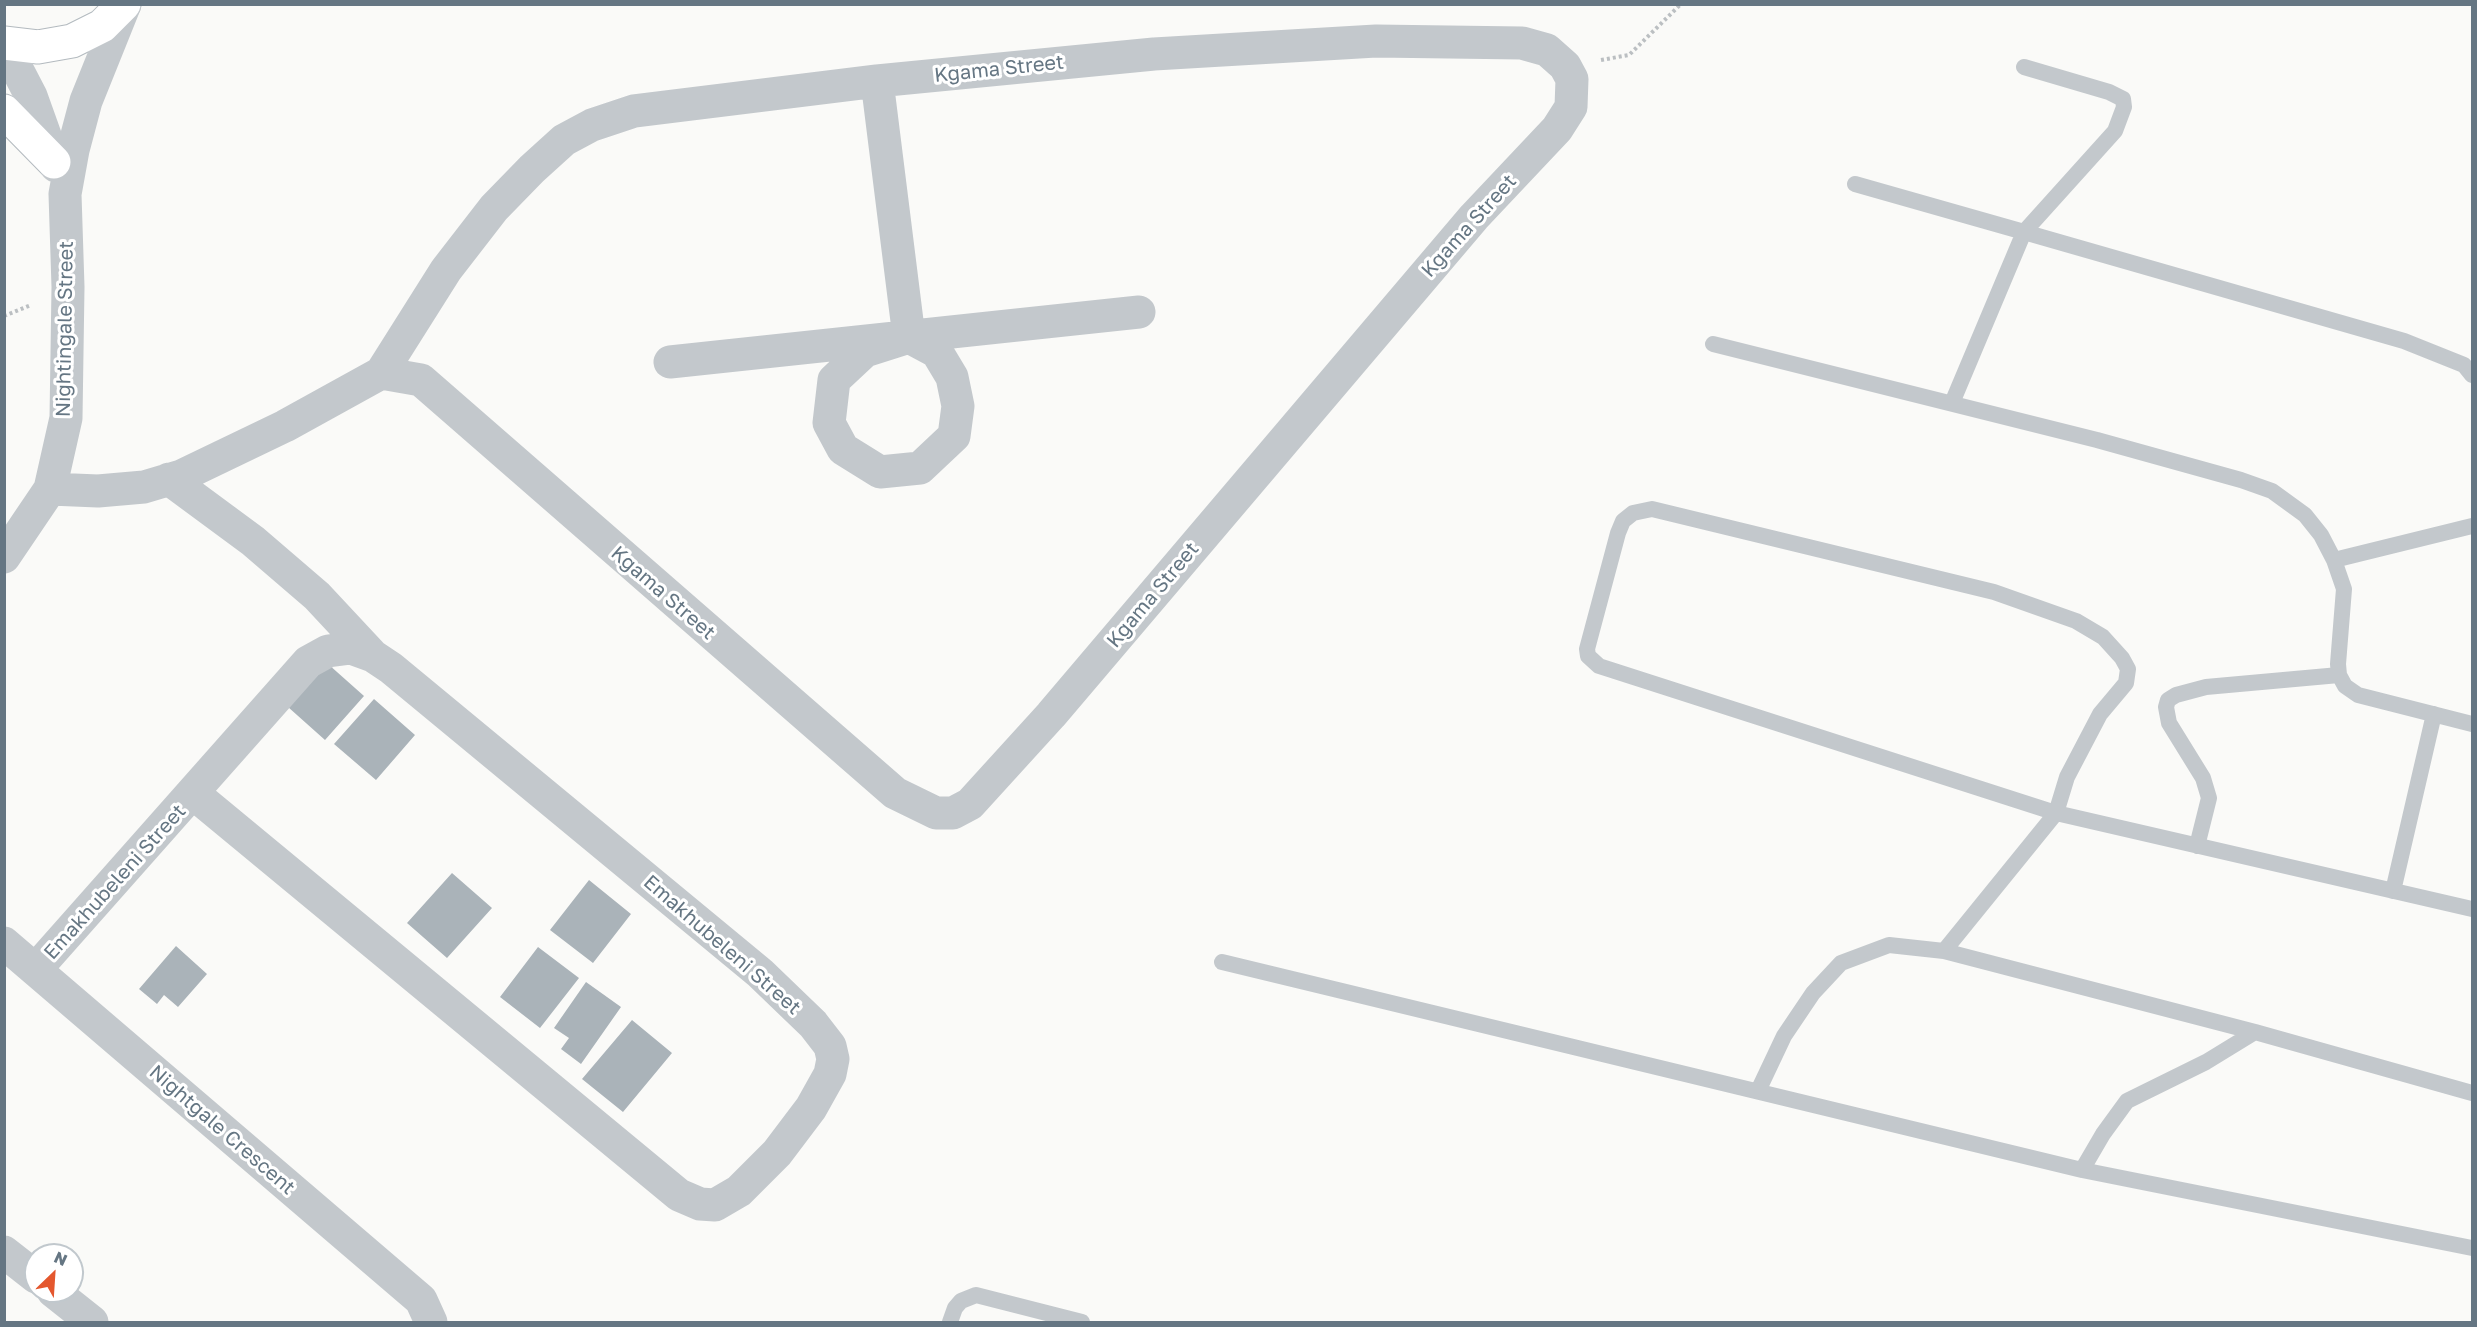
<!DOCTYPE html>
<style>
body{margin:0}
#map{position:relative;width:2477px;height:1327px;overflow:hidden;background:#fafaf8;font-family:"Golos Text",sans-serif}
canvas{display:block}
.frame{position:absolute;inset:0;border:6px solid #657683;pointer-events:none}
.north{position:absolute;left:24px;top:1243px;width:60px;height:60px;box-sizing:border-box;background:#fff;border:2px solid #c1c8cd;border-radius:50%;rotate:25deg;font-size:16px;font-weight:700;line-height:24px;text-align:center;color:#657683}
.north::after{content:'';display:block;margin:auto;width:21px;height:27px;background:#e4572e;clip-path:polygon(50% 0,100% 100%,50% 72%,0 100%)}
</style>
<div id="map">
<canvas width="2477" height="1327"></canvas>
<div class="frame"></div>
<div class="north">N</div>
</div>
<script>
const ctx = document.querySelector('canvas').getContext('2d');
ctx.lineJoin = 'round';
function fillPath(path, color) { ctx.fillStyle = color; ctx.fill(path, 'evenodd'); }
const toPath = rows => new Path2D(rows.map(r => 'M' + r).join(''));
function stroke(path, color, width, dash) { ctx.strokeStyle = color; ctx.lineWidth = width; ctx.lineCap = dash ? 'butt' : 'round'; ctx.setLineDash(dash || []); ctx.stroke(path); }
function write(font, color, halo, rows, align = 'center') {
  ctx.font = font + ' "Golos Text",sans-serif'; ctx.lineWidth = 6; ctx.setLineDash([]); ctx.textBaseline = 'middle'; ctx.strokeStyle = halo; ctx.fillStyle = color; for (const [text, x, y, turn = 0] of rows) {
    ctx.save(); ctx.translate(x, y); ctx.rotate((+turn || 0) * Math.PI / 180); ctx.textAlign = isNaN(turn) ? turn : align; if (halo) ctx.strokeText(text, 0, 0); ctx.fillText(text, 0, 0); ctx.restore();
  }
}
fillPath(toPath([
 [328,664,364,696,325,740,288,707],
 [374,699,415,735,376,780,334,744],
 [452,873,492,908,447,958,407,923],
 [589,880,631,914,593,963,550,930],
 [176,946,207,974,178,1007,164,995,157,1004,139,989],
 [538,947,579,978,540,1028,500,997],
 [586,982,621,1007,581,1064,561,1049,569,1038,554,1028],
 [632,1020,672,1053,623,1112,582,1079]
]), '#aab3b9');
const secondary = toPath([
 [4,43,38,47,72,41,102,26,124,4],
 [4,111,54,162]
]);
stroke(secondary, '#b3babf', 35);
stroke(toPath([
 [1601,60,1629,55,1681,4],
 [4,316,31,305]
]), '#bbbfc2', 4, [3, 3]);
stroke(toPath([
 [2024,67,2109,92,2123,99,2124,107,2115,131,2024,232,2404,341,2464,365,2472,375],
 [1855,184,2024,232,1952,403],
 [1713,344,2097,440,2241,480,2272,491,2305,515,2321,535,2334,560,2344,589,2338,664,2339,675,2345,686,2358,695,2472,724],
 [2334,560,2472,526],
 [2197,846,2209,798,2203,778,2169,723,2166,707,2168,700,2176,695,2206,687,2339,675],
 [2393,891,2434,714],
 [1944,951,2255,1032],
 [1222,962,2082,1170,2472,1248],
 [1758,1091,1784,1036,1813,993,1841,963,1889,945,1944,951,2056,813,2067,777,2100,714,2126,683,2128,669,2122,658,2103,637,2076,621,1994,592,1652,509,1633,513,1623,521,1618,533,1587,649,1588,656,1599,666,2056,813,2472,909],
 [2082,1170,2103,1134,2127,1101,2206,1062,2255,1032,2472,1093],
 [950,1322,955,1308,961,1301,976,1295,1082,1322]
]), '#c3c8cc', 16);
stroke(toPath([
 [4,44,31,96,56,166],
 [877,81,909,337],
 [909,337,937,352,952,377,958,406,954,436,920,468,880,472,843,449,829,423,834,380,865,351,909,337],
 [670,362,1139,312],
 [169,479,253,541,317,596,373,656],
 [50,489,98,491,144,487,181,476,285,426,381,373,446,270,494,208,532,169,564,140,592,125,634,111,877,81,1154,54,1376,41,1522,43,1547,50,1565,66,1572,79,1571,107,1557,129,1474,217,1051,715,970,804,953,813,936,813,895,793,421,380,381,373],
 [4,557,50,489,66,418,68,287,65,194,73,150,86,101,125,4],
 [4,943,421,1300,431,1322],
 [36,969,308,662,328,651,351,648,373,656,391,668,760,973,813,1024,830,1046,833,1059,830,1074,811,1108,777,1153,739,1191,715,1205,700,1204,679,1195,194,794],
 [4,1252,36,1277],
 [53,1291,92,1322]
]), '#c3c8cc', 33);
stroke(secondary, '#fff', 33);
write('20px', '#657683', '#fff', [
 ["Kgama Street",999,69,-6],
 ["Kgama Street",1469,226,-48],
 ["Nightingale Street",65,329,-89],
 ["Kgama Street",663,593,41],
 ["Kgama Street",1153,595,-50],
 ["Emakhubeleni Street",115,882,-48],
 ["Emakhubeleni Street",722,945,41],
 ["Nightgale Crescent",222,1130,41]
]);
</script>
